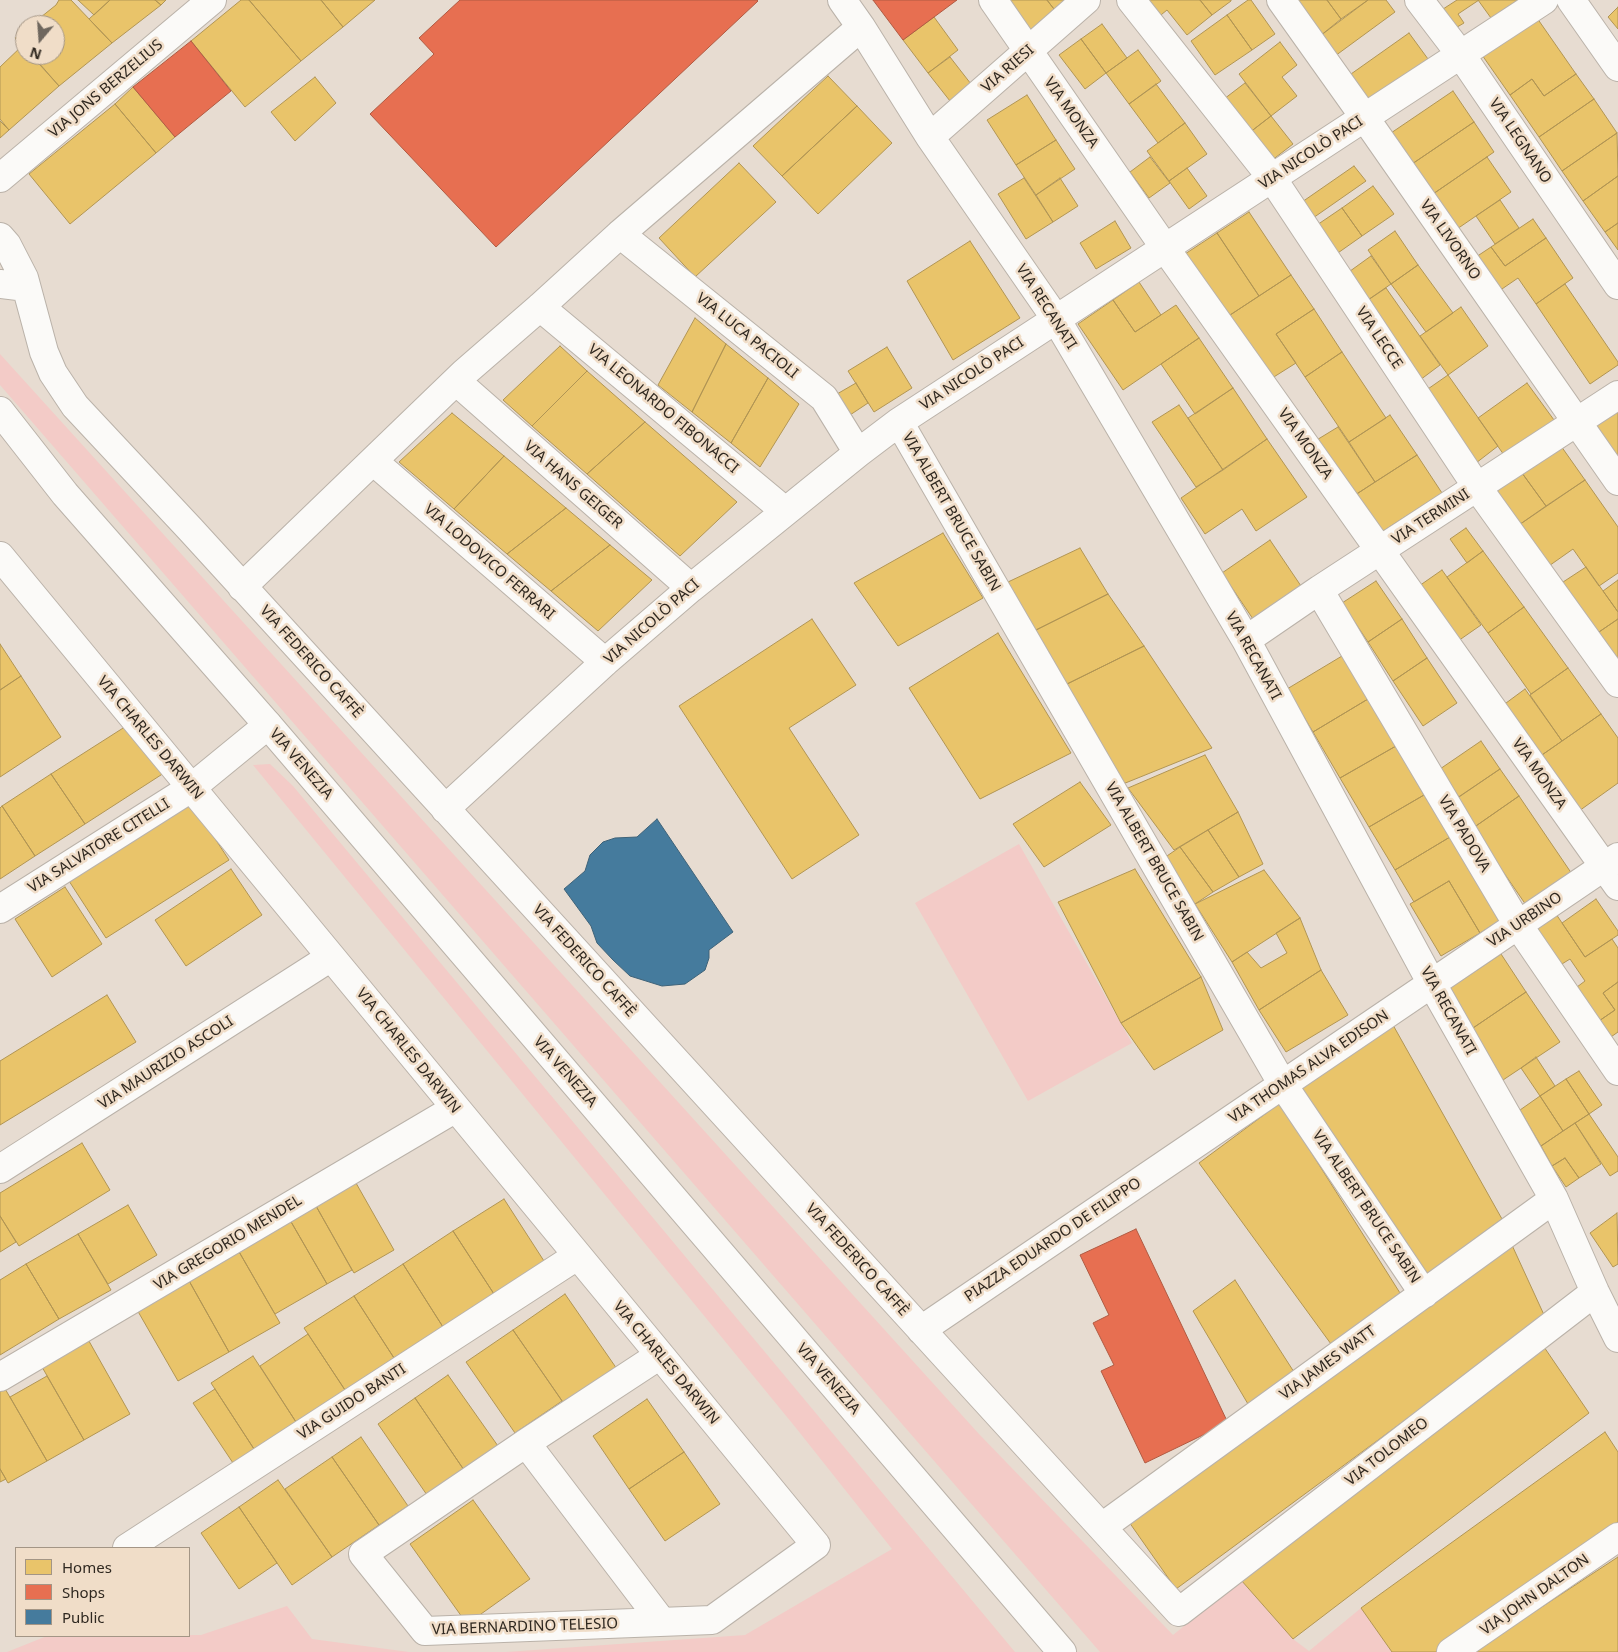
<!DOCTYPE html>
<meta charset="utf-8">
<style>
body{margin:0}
#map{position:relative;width:1618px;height:1652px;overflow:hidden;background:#e7dcd1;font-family:"Noto Sans",sans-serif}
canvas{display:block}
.legend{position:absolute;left:15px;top:1547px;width:175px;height:90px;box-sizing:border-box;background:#f0ddc8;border:1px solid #a39585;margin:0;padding:6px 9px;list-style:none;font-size:15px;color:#2f2820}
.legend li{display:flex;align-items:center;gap:10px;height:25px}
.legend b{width:25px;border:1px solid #a39585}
.north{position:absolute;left:15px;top:15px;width:50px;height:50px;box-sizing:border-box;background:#f0ddc8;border:1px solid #a39585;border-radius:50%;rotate:198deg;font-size:14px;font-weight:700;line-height:20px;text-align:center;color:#2f2820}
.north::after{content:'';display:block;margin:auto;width:18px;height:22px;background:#6f675e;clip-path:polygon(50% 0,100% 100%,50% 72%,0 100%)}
</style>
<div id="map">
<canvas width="1618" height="1652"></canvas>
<ul class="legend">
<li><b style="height:14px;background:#e9c46a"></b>Homes</li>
<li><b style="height:14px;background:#e76f51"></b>Shops</li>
<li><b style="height:14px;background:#457b9d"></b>Public</li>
</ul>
<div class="north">N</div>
</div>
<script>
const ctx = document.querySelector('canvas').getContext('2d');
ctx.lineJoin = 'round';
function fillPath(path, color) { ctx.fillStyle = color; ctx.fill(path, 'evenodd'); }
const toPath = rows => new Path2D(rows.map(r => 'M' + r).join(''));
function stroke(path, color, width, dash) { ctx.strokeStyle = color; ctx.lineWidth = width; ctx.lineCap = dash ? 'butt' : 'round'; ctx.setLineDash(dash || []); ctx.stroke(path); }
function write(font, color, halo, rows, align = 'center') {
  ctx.font = font + ' "Noto Sans",sans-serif'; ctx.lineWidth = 5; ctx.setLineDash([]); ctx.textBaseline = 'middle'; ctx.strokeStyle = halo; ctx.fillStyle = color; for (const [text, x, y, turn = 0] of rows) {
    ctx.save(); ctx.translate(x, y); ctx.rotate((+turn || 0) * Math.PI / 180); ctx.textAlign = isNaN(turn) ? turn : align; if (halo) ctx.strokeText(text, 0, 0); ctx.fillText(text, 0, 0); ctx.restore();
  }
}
fillPath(toPath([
 [0,354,979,1434,1173,1635,1241,1580,1293,1639,1309,1651,1361,1608,1392,1652,1100,1652,0,385],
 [270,764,293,786,1015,1652,506,1652,745,1635,892,1549,796,1428,253,765],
 [1019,844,1132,1043,1028,1101,915,903],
 [287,1606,312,1639,409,1652,7,1652,47,1636,201,1635]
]), '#f3cbc7');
const homes = toPath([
 [59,0,71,0,112,43,59,86,31,55,55,55,55,25,31,25,56,5,59,0],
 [78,0,110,0,94,15,78,0],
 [110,0,155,0,161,5,112,43,89,19,110,0],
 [155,0,166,0,161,5,155,0],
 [241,0,249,0,301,61,245,107,191,41,241,0],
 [249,0,321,0,343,27,301,61,249,0],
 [321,0,375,0,343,27,321,0],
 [1007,0,1047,0,1057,13,1030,32,1007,0],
 [1047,0,1071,0,1057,13,1047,0],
 [1149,0,1200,0,1212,15,1187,35,1167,10,1156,19,1149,0],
 [1200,0,1231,0,1231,1,1212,15,1200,0],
 [1248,0,1251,0,1275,34,1252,50,1227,15,1248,0],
 [1293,0,1327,0,1341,19,1320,36,1293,0],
 [1327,0,1368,0,1341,19,1327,0],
 [1368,0,1386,0,1395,12,1335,56,1320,36,1368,0],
 [1457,0,1479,0,1458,14,1464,23,1452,30,1440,11,1457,0],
 [1478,0,1518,0,1491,18,1478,0],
 [1618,7,1618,29,1608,17,1618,7],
 [1227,15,1252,50,1215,75,1191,41,1227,15],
 [934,17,958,50,928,73,903,40,934,17],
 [1537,18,1576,74,1544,96,1532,79,1510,95,1482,55,1537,18],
 [1102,24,1127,58,1106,73,1081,39,1102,24],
 [25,30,25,49,15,38,25,30],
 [1409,33,1428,59,1369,100,1351,74,1409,33],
 [1081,39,1106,73,1085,89,1059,55,1081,39],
 [1280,42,1297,65,1282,77,1297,96,1271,116,1239,74,1280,42],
 [23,45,25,47,25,55,32,55,59,86,9,130,0,119,0,67,23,45],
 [1138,50,1161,81,1129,104,1106,73,1138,50],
 [950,57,971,84,950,101,928,73,950,57],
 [1576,74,1594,99,1539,137,1510,95,1532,79,1544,96,1576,74],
 [828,76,857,106,782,176,753,146,828,76],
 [315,77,336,103,295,141,271,112,315,77],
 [1245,83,1271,116,1249,133,1224,99,1245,83],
 [1156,84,1185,123,1158,143,1129,104,1156,84],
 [133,87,175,137,156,153,115,104,133,87],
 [1453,91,1474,122,1412,164,1391,133,1453,91],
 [1027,95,1056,140,1016,165,987,120,1027,95],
 [1594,99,1617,133,1562,171,1539,137,1594,99],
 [115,104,156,153,70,224,29,174,115,104],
 [857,106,892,143,818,214,782,176,857,106],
 [1271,116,1293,144,1271,161,1249,133,1271,116],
 [0,121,9,130,0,138,0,121],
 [1474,122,1494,152,1433,194,1412,164,1474,122],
 [1185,123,1207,154,1169,181,1147,151,1185,123],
 [1617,133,1618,176,1583,201,1562,171,1617,133],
 [1056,140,1075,169,1036,195,1016,165,1056,140],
 [1150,157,1170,183,1149,198,1130,172,1150,157],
 [1487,157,1511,192,1457,229,1433,194,1487,157],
 [739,163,776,202,695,277,659,238,739,163],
 [1354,166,1366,181,1313,218,1302,202,1354,166],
 [1187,168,1207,196,1189,209,1169,181,1187,168],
 [1618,176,1618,223,1605,232,1583,201,1618,176],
 [1024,178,1053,222,1026,239,998,194,1024,178],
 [1060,178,1078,206,1053,222,1036,195,1060,178],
 [1373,186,1394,214,1362,236,1342,208,1373,186],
 [1500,200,1519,228,1495,244,1476,216,1500,200],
 [1342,208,1362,236,1335,255,1314,227,1342,208],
 [1249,212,1291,275,1259,296,1217,233,1249,212],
 [1533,219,1546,238,1505,266,1491,247,1533,219],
 [1115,221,1131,248,1096,269,1080,243,1115,221],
 [1618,223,1618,250,1605,232,1618,223],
 [1395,231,1418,265,1391,284,1368,250,1395,231],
 [1217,233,1259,296,1227,317,1185,254,1217,233],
 [1546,238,1573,278,1536,304,1518,278,1499,291,1476,257,1491,247,1505,266,1546,238],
 [970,241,1020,318,953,360,907,281,970,241],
 [1371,256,1391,284,1365,302,1346,274,1371,256],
 [1418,265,1453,313,1426,332,1391,284,1418,265],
 [1291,275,1314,309,1276,334,1296,363,1269,380,1227,317,1291,275],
 [1139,282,1161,315,1135,332,1113,300,1139,282],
 [1565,284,1618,362,1618,365,1590,384,1536,304,1565,284],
 [1386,288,1440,365,1420,380,1365,302,1386,288],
 [1113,300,1135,332,1176,305,1199,338,1123,390,1078,324,1113,300],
 [1461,307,1488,346,1448,375,1420,336,1461,307],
 [1314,309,1342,352,1305,377,1276,334,1314,309],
 [695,318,726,344,692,412,658,385,695,318],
 [1199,338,1233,388,1195,414,1161,364,1199,338],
 [726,344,768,378,731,443,692,412,726,344],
 [560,346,587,371,532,426,503,400,560,346],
 [887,347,912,388,874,412,848,371,887,347],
 [1342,352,1386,418,1349,442,1305,377,1342,352],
 [587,371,645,422,587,474,532,426,587,371],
 [1448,375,1498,446,1476,463,1425,391,1448,375],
 [768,378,799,404,760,467,731,443,768,378],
 [856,383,868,403,850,415,837,394,856,383],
 [1527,383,1554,420,1504,455,1478,418,1527,383],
 [1233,388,1267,439,1223,470,1188,418,1233,388],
 [1179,405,1223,470,1196,487,1152,422,1179,405],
 [1618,408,1618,458,1590,426,1618,408],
 [452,413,504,456,454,509,399,462,452,413],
 [1390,415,1417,455,1375,482,1349,442,1390,415],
 [645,422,737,502,680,556,587,474,645,422],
 [1338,427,1375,482,1352,497,1315,441,1338,427],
 [1267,439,1307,497,1256,531,1242,509,1205,534,1181,498,1267,439],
 [1561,446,1585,480,1546,506,1522,473,1561,446],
 [1417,455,1442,493,1377,535,1352,497,1417,455],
 [504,456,566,508,507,554,454,509,504,456],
 [1522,473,1546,506,1516,527,1493,493,1522,473],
 [1585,480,1618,527,1618,573,1599,586,1573,549,1546,568,1516,527,1585,480],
 [566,508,610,545,551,591,507,554,566,508],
 [1466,528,1483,551,1467,563,1450,539,1466,528],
 [943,533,983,598,898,646,854,583,943,533],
 [1270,540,1301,586,1253,619,1222,573,1270,540],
 [610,545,652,580,598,631,551,591,610,545],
 [1080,548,1108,594,1034,631,1008,582,1080,548],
 [1483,551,1524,607,1488,633,1447,577,1483,551],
 [1586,567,1618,612,1618,619,1596,634,1560,584,1586,567],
 [1442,570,1481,625,1458,641,1419,586,1442,570],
 [1618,580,1618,612,1603,591,1618,580],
 [1376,581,1402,619,1368,642,1342,603,1376,581],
 [1108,594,1144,646,1063,686,1034,631,1108,594],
 [1524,607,1568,668,1531,694,1488,633,1524,607],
 [812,619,856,685,789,728,859,835,792,879,679,706,812,619],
 [1402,619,1427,658,1393,681,1368,642,1402,619],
 [1618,619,1618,666,1596,634,1618,619],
 [998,633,1071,753,980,799,909,688,998,633],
 [0,644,21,676,0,690,0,644],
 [1144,646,1212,748,1118,786,1063,686,1144,646],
 [1342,656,1368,699,1313,732,1287,689,1342,656],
 [1427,658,1457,703,1423,726,1393,681,1427,658],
 [1568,668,1601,714,1562,741,1530,695,1568,668],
 [21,676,61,737,0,777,0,690,21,676],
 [1525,689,1562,741,1539,757,1502,706,1525,689],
 [1368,699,1396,746,1340,778,1313,732,1368,699],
 [1601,714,1618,738,1618,783,1579,811,1539,757,1601,714],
 [131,723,164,773,85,824,51,774,131,723],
 [1481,741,1500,769,1459,797,1440,769,1481,741],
 [1396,746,1424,795,1369,827,1340,778,1396,746],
 [1205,755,1238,812,1174,850,1128,788,1205,755],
 [1500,769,1519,796,1473,828,1454,800,1500,769],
 [51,774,85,824,35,856,2,806,51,774],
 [1080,782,1111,825,1044,867,1013,824,1080,782],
 [1424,795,1450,837,1395,870,1369,827,1424,795],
 [1519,796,1572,874,1526,905,1473,828,1519,796],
 [191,802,229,860,106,938,69,881,191,802],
 [2,806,35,856,0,879,0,808,2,806],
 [1238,812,1263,864,1239,877,1208,830,1238,812],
 [1208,830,1239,877,1213,892,1180,847,1208,830],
 [1450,837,1499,921,1480,933,1449,881,1414,902,1395,870,1450,837],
 [1180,847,1213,892,1195,904,1164,858,1180,847],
 [231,869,262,915,186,966,155,920,231,869],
 [1135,869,1201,977,1121,1023,1058,902,1135,869],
 [1264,870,1300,918,1232,962,1195,904,1264,870],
 [1449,881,1480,933,1441,956,1410,904,1449,881],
 [65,887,102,944,52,977,15,919,65,887],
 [1596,899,1618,931,1618,935,1585,957,1562,923,1596,899],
 [1554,911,1585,957,1612,939,1618,948,1618,982,1603,993,1615,1010,1596,1023,1573,990,1585,981,1570,959,1557,967,1530,928,1554,911],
 [1300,918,1321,970,1259,1010,1232,962,1247,952,1261,968,1287,953,1276,933,1300,918],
 [1501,954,1526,992,1473,1028,1450,988,1501,954],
 [1321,970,1348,1015,1286,1052,1259,1010,1321,970],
 [1201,977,1223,1030,1154,1070,1121,1023,1201,977],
 [1618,982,1618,1032,1608,1039,1596,1023,1615,1010,1603,993,1618,982],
 [1526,992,1560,1042,1503,1080,1473,1028,1526,992],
 [107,995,136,1042,0,1125,0,1061,107,995],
 [1393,1025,1502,1219,1426,1275,1297,1089,1393,1025],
 [1536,1057,1555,1086,1540,1096,1521,1068,1536,1057],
 [1579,1071,1602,1105,1589,1114,1566,1079,1579,1071],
 [1566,1079,1589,1114,1563,1131,1540,1096,1566,1079],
 [1540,1096,1563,1131,1541,1146,1520,1110,1540,1096],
 [1280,1103,1400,1293,1331,1344,1199,1163,1280,1103],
 [1589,1114,1618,1157,1618,1171,1610,1176,1575,1123,1589,1114],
 [1575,1123,1601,1164,1579,1178,1565,1158,1552,1166,1541,1146,1575,1123],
 [82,1143,110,1190,19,1246,0,1216,0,1193,82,1143],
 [1565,1158,1579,1178,1566,1187,1552,1166,1565,1158],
 [356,1183,394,1250,354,1273,316,1206,356,1183],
 [504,1199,544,1261,494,1294,453,1231,504,1199],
 [128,1205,157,1255,108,1284,78,1234,128,1205],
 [316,1206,352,1270,327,1284,290,1220,316,1206],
 [1617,1213,1618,1264,1613,1267,1590,1233,1617,1213],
 [0,1216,16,1242,0,1252,0,1216],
 [290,1220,327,1284,275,1314,238,1250,290,1220],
 [453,1231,494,1294,443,1327,403,1264,453,1231],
 [78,1234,111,1290,59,1319,26,1264,78,1234],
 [1511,1243,1545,1317,1176,1589,1129,1522,1511,1243],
 [238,1250,280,1323,229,1352,188,1279,238,1250],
 [26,1264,59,1319,0,1355,0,1280,26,1264],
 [403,1264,443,1327,394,1358,354,1296,403,1264],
 [188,1279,229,1352,178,1381,136,1308,188,1279],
 [1235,1280,1294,1372,1248,1404,1193,1311,1235,1280],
 [565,1294,617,1369,565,1405,513,1330,565,1294],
 [354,1296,394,1358,345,1390,304,1328,354,1296],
 [513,1330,562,1401,515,1433,466,1362,513,1330],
 [85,1334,130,1414,84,1440,38,1360,85,1334],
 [308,1334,345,1390,296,1422,260,1366,308,1334],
 [1542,1344,1589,1413,1293,1639,1241,1580,1542,1344],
 [253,1356,296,1422,254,1449,211,1383,253,1356],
 [448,1375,498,1446,464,1470,415,1398,448,1375],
 [47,1376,84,1440,47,1461,10,1397,47,1376],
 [4,1387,47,1461,8,1483,0,1469,0,1390,4,1387],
 [215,1389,254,1449,233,1463,193,1403,215,1389],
 [415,1398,464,1470,427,1495,378,1424,415,1398],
 [647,1399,684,1452,629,1489,593,1436,647,1399],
 [1605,1432,1618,1452,1618,1525,1437,1652,1392,1652,1361,1608,1605,1432],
 [361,1437,408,1506,379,1525,332,1457,361,1437],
 [684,1452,720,1504,665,1541,629,1489,684,1452],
 [332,1457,379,1525,332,1557,285,1489,332,1457],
 [0,1469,6,1479,0,1482,0,1469],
 [278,1480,332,1557,292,1585,239,1507,278,1480],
 [473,1500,530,1579,467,1624,410,1544,473,1500],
 [239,1507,277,1563,239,1589,201,1533,239,1507],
 [1618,1557,1618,1652,1473,1652,1618,1557]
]);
fillPath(homes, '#e9c46a');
stroke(homes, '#b19554', 1);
const shops = toPath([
 [460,0,757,0,758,1,496,247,370,114,434,54,419,38,460,0],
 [873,0,957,0,903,40,873,0],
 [191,41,231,91,175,137,133,87,191,41],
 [1136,1229,1228,1423,1145,1463,1101,1371,1114,1365,1093,1323,1109,1315,1080,1255,1136,1229]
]);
fillPath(shops, '#e76f51');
stroke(shops, '#b05a42', 1);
const public = toPath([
 [657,819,733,932,709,950,709,958,705,970,685,984,662,986,630,976,613,960,597,943,591,926,564,889,585,871,590,855,603,842,615,838,637,837,657,819]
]);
fillPath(public, '#457b9d');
stroke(public, '#3e6278', 1);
const minor = toPath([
 [842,0,861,27,930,137,1056,319,1246,640,1432,984,1554,1199,1595,1292,1618,1338],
 [993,0,1165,248,1618,886],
 [1131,0,1272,178,1477,487,1618,683],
 [1281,0,1365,118,1618,481],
 [1419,0,1461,55,1618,285],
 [1571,0,1618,67],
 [930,137,1086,0],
 [0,178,212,0],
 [620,234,824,398,858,453],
 [0,237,7,245,24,278,44,352,53,373,75,406,191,530,1179,1612,1595,1292],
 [0,284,26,287],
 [540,307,785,511],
 [456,381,691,588],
 [899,422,1283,1085,1424,1294],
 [373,461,605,662],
 [0,556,660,1355,816,1545,712,1620,425,1631,363,1554,526,1443,660,1355],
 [242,587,464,373,540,307,620,234,861,27],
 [1319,590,1518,925,1618,1071],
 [1246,640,1319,590,1618,395],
 [445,809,605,662,691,588,858,453,899,422,1544,0],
 [0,909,191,788,268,725],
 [0,1169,331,957],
 [921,1330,1618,857],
 [0,1377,456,1108],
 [526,1443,662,1622],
 [1102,1527,1554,1199],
 [127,1548,577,1256],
 [1451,1652,1618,1537]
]);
const major = toPath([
 [0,411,65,494,268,725,1062,1652]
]);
stroke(minor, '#bab2a9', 30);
stroke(major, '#bab2a9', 30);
stroke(minor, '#fbfaf8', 28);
stroke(major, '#fbfaf8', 28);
write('15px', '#2f2820', '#f0ddc8', [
 ["VIA RIESI",1008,69,-41],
 ["VIA JONS BERZELIUS",106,89,-40],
 ["VIA MONZA",1071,113,55],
 ["VIA LEGNANO",1520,141,56],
 ["VIA NICOLÒ PACI",1311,153,-33],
 ["VIA LIVORNO",1450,240,55],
 ["VIA RECANATI",1046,307,57],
 ["VIA LUCA PACIOLI",747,336,39],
 ["VIA LECCE",1379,338,56],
 ["VIA NICOLÒ PACI",972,374,-33],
 ["VIA LEONARDO FIBONACCI",663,409,40],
 ["VIA MONZA",1305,444,55],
 ["VIA HANS GEIGER",573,485,41],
 ["VIA ALBERT BRUCE SABIN",951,512,60],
 ["VIA TERMINI",1431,517,-33],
 ["VIA LODOVICO FERRARI",489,562,41],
 ["VIA NICOLÒ PACI",652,622,-41],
 ["VIA RECANATI",1253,656,61],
 ["VIA FEDERICO CAFFÈ",311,662,48],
 ["VIA CHARLES DARWIN",150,738,50],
 ["VIA VENEZIA",301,764,49],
 ["VIA MONZA",1539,774,55],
 ["VIA PADOVA",1464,834,59],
 ["VIA SALVATORE CITELLI",99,846,-32],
 ["VIA ALBERT BRUCE SABIN",1154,862,60],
 ["VIA URBINO",1525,920,-34],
 ["VIA FEDERICO CAFFÈ",584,961,48],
 ["VIA RECANATI",1448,1011,61],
 ["VIA CHARLES DARWIN",408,1051,51],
 ["VIA MAURIZIO ASCOLI",166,1063,-33],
 ["VIA THOMAS ALVA EDISON",1309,1067,-34],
 ["VIA VENEZIA",565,1072,49],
 ["VIA ALBERT BRUCE SABIN",1366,1207,56],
 ["PIAZZA EDUARDO DE FILIPPO",1053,1240,-34],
 ["VIA GREGORIO MENDEL",228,1243,-31],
 ["VIA FEDERICO CAFFÈ",857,1260,48],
 ["VIA CHARLES DARWIN",666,1363,50],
 ["VIA JAMES WATT",1328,1363,-36],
 ["VIA VENEZIA",828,1379,49],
 ["VIA GUIDO BANTI",352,1402,-33],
 ["VIA TOLOMEO",1387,1452,-38],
 ["VIA JOHN DALTON",1535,1595,-35],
 ["VIA BERNARDINO TELESIO",525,1627,-2]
]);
</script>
